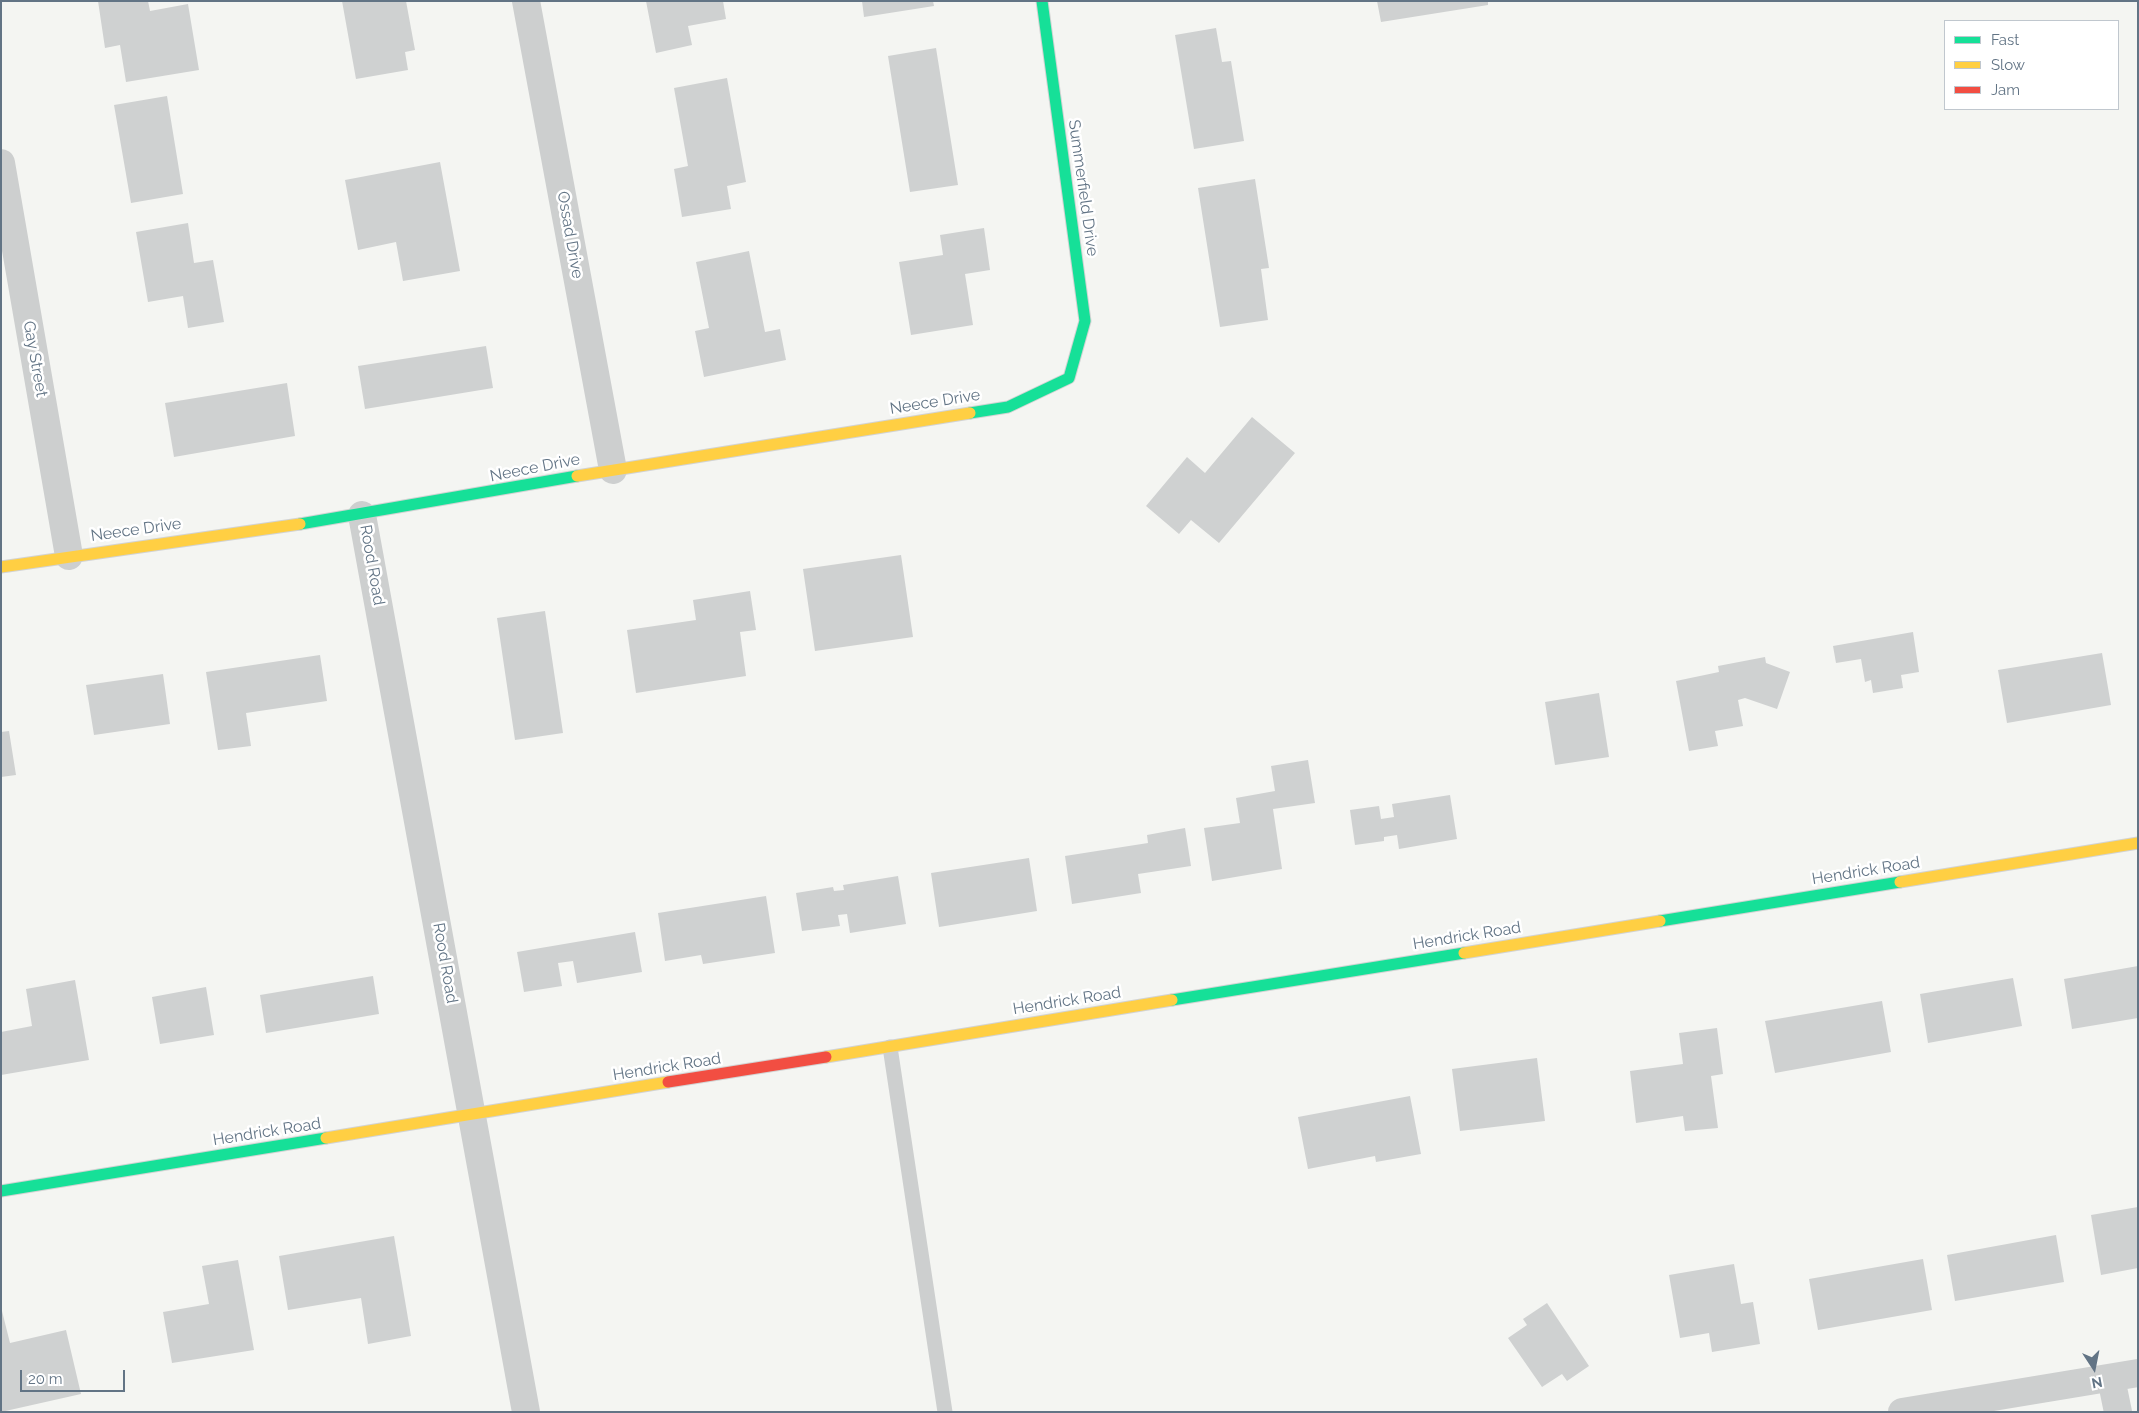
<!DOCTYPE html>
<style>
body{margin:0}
#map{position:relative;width:2139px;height:1413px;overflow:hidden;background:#f4f5f2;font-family:Raleway,sans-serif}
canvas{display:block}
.frame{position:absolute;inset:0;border:2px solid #627485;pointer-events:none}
.legend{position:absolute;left:1944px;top:20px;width:175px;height:90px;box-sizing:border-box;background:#fff;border:1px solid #c0c7ce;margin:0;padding:6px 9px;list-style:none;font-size:15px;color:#627485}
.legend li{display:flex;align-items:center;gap:10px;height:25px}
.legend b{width:25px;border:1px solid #c0c7ce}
.north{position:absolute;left:2069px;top:1343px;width:50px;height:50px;-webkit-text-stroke:4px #fff;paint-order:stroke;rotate:169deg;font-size:14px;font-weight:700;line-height:20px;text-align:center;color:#627485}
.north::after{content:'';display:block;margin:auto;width:18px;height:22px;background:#627485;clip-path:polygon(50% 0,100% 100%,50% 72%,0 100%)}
.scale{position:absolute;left:20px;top:1370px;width:105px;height:22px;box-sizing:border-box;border:2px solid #627485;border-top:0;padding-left:6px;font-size:15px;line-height:18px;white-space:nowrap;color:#627485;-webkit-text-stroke:4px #fff;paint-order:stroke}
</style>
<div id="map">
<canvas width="2139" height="1413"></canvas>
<div class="frame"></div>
<ul class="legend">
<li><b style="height:6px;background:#16e098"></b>Fast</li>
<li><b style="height:6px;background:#ffcf43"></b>Slow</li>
<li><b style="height:6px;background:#f24e42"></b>Jam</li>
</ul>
<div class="north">N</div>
<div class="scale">20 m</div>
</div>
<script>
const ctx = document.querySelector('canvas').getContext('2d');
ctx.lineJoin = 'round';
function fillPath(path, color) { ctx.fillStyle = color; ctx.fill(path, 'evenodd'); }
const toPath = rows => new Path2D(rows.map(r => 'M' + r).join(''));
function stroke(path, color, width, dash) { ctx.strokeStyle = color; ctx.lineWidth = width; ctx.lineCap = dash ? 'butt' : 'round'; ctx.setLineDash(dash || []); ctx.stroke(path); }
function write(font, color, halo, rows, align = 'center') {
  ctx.font = font + ' Raleway,sans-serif'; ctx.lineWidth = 5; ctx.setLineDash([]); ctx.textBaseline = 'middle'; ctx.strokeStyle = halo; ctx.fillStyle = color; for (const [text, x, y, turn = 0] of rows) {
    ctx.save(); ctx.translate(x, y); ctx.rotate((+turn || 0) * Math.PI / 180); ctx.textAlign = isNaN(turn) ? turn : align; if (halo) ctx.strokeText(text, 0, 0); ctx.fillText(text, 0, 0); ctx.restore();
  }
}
fillPath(toPath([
 [98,1,148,1,150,11,188,4,199,70,126,82,120,45,105,48],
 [342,1,406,1,415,50,405,52,408,70,356,79],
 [646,1,723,1,726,19,688,26,692,45,656,53],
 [862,1,933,1,934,6,864,17],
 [1377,1,1488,1,1488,5,1381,22],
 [1216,28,1222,62,1231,61,1244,141,1194,149,1175,35],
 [936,48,958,185,910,192,888,56],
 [727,78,746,182,727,186,731,209,682,217,674,169,688,166,674,88],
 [167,96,183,194,131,203,114,105],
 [440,162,460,271,403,281,396,242,358,250,345,180],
 [1255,179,1269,268,1261,269,1268,320,1220,327,1198,188],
 [188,223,194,263,213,260,224,322,188,328,183,296,148,302,136,232],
 [984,228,990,270,965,274,973,325,911,335,899,262,943,255,940,235],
 [749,251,765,332,780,329,786,360,704,377,695,331,709,328,696,262],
 [486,346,493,388,365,409,358,366],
 [287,383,295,436,174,457,165,403],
 [1252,417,1295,453,1219,543,1191,520,1179,534,1146,506,1187,457,1205,473],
 [901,555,913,637,815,651,803,569],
 [750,591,756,630,740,632,746,676,636,693,627,630,696,620,693,600],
 [545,611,563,733,515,740,497,618],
 [1913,632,1919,672,1901,675,1903,688,1873,693,1871,680,1865,682,1861,659,1836,663,1833,646],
 [2102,653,2111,705,2007,723,1998,670],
 [320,655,327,701,246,713,251,746,218,750,206,672],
 [1765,657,1766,663,1790,672,1777,709,1745,698,1738,700,1743,726,1715,731,1718,746,1689,751,1676,681,1719,672,1718,666],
 [163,674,170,724,94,735,86,685],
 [1599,693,1609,757,1555,765,1545,702],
 [9,731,16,775,1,777,1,732],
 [1308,760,1315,803,1273,809,1282,869,1212,881,1204,828,1240,823,1236,798,1275,791,1271,766],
 [1450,795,1457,839,1399,849,1397,835,1384,837,1384,841,1355,845,1350,810,1379,806,1381,819,1394,817,1392,804],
 [1185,828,1191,866,1138,874,1141,893,1072,904,1065,856,1148,843,1147,835],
 [1029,858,1037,911,939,927,931,873],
 [898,876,906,924,850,933,847,914,838,915,840,926,802,931,796,893,833,887,834,891,844,890,843,885],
 [766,896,775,953,703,964,701,955,665,961,658,913],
 [635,932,642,972,577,983,573,961,558,963,562,986,524,992,517,952],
 [2138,966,2138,1018,2072,1029,2064,979],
 [373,976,379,1014,266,1033,260,995],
 [2013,978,2022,1026,1928,1043,1920,994],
 [75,980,89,1060,1,1075,1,1032,32,1026,26,989],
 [206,987,214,1035,160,1044,152,997],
 [1882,1001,1891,1052,1775,1073,1765,1021],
 [1717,1028,1723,1074,1711,1076,1718,1128,1685,1131,1683,1116,1636,1123,1630,1071,1683,1064,1679,1033],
 [1537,1058,1545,1121,1460,1131,1452,1069],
 [1410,1096,1421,1154,1376,1162,1375,1156,1308,1169,1298,1117],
 [2138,1207,2138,1268,2101,1275,2091,1215],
 [2056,1235,2064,1282,1955,1301,1947,1255],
 [394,1236,411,1336,368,1344,361,1298,288,1310,279,1256],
 [1923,1259,1932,1310,1818,1330,1809,1279],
 [238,1260,254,1350,172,1363,163,1312,209,1304,202,1266],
 [1734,1264,1741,1304,1753,1302,1760,1344,1712,1352,1709,1333,1680,1338,1669,1275],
 [1547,1303,1589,1366,1567,1381,1562,1374,1542,1387,1508,1338,1527,1325,1523,1319],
 [2,1311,10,1343,66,1330,81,1394,1,1412]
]), '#cfd1d1');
const fast = toPath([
 [970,413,1008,407,1069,378,1085,321,1042,1],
 [300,524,577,476],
 [1660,921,1900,882],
 [1172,1000,1464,953],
 [1,1191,326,1138]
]);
const slow = toPath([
 [577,476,970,413],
 [1,567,300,524],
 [1900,882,2138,843],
 [1464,953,1660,921],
 [826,1057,1172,1000],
 [326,1138,668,1082]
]);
const jam = toPath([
 [668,1082,826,1057]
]);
stroke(fast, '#d2d3d3', 13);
stroke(slow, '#d2d3d3', 13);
stroke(jam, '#d2d3d3', 13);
stroke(toPath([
 [890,1047,945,1412]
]), '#cdcfcf', 15);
stroke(toPath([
 [526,1,613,470],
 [1,163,69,556],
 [362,515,526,1412],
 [2111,1378,2118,1412],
 [1902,1412,2138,1373]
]), '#cdcfcf', 28);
stroke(fast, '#16e098', 11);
stroke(slow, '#ffcf43', 11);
stroke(jam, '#f24e42', 11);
write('16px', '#627485', '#fff', [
 ["Summerfield Drive",1083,188,82],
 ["Ossad Drive",570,235,80],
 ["Gay Street",35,359,80],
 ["Neece Drive",935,402,-9],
 ["Neece Drive",535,468,-11],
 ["Neece Drive",136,530,-8],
 ["Rood Road",372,565,80],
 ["Hendrick Road",1866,871,-9],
 ["Hendrick Road",1467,936,-9],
 ["Rood Road",445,963,80],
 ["Hendrick Road",1067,1001,-9],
 ["Hendrick Road",667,1067,-9],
 ["Hendrick Road",267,1132,-9]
]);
</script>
